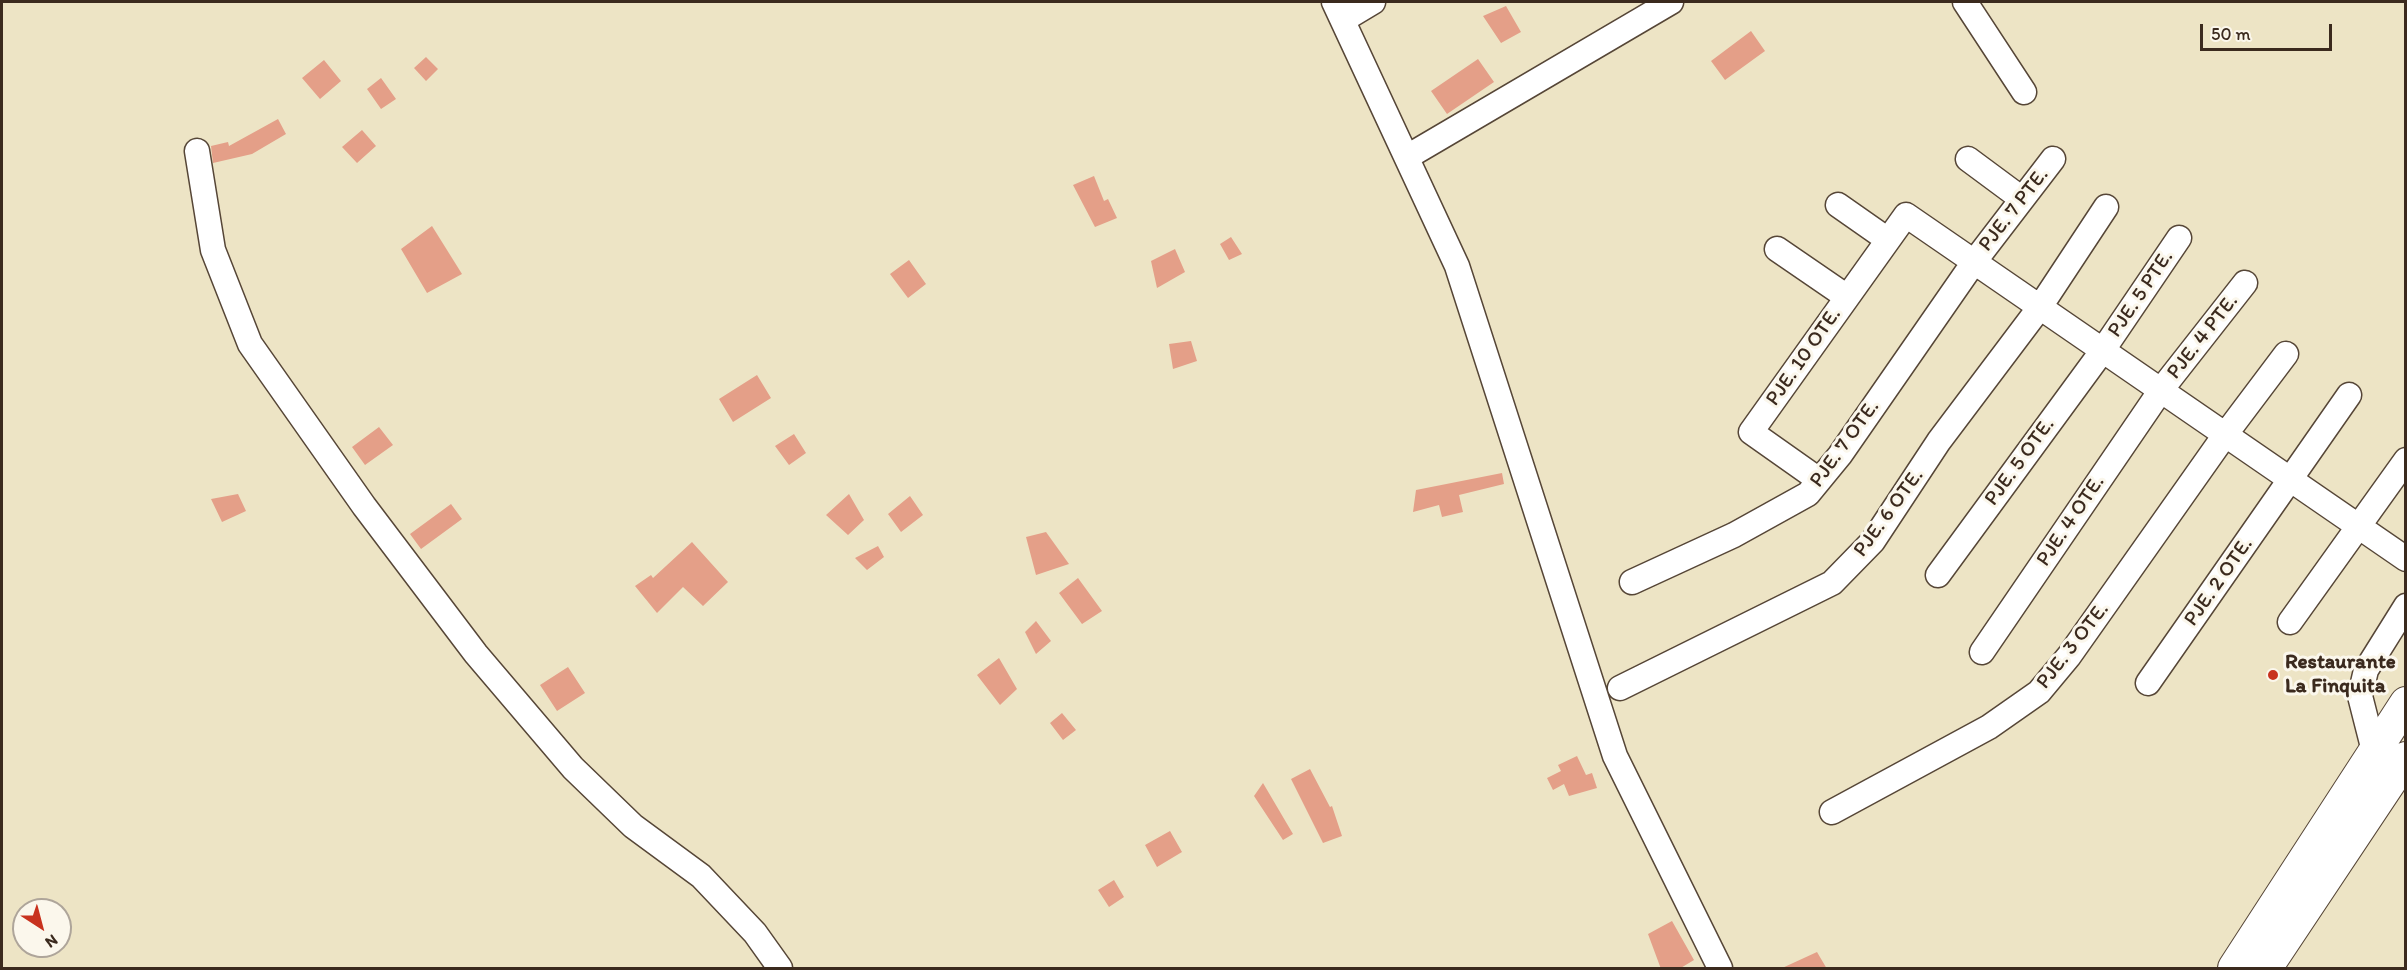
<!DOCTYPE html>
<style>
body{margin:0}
#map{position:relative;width:2407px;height:970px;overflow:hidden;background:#ede4c5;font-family:Itim,sans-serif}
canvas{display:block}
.frame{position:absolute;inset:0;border:3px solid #3b2a1e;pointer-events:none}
.north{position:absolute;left:12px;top:898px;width:60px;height:60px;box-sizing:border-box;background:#fbf7ec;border:2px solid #aea59a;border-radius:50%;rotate:144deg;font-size:16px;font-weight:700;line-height:24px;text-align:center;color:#3b2a1e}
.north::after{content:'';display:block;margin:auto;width:21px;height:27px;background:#c8321e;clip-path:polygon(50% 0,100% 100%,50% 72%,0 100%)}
.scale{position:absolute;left:2200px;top:24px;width:132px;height:27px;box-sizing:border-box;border:3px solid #3b2a1e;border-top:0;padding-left:8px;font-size:18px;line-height:21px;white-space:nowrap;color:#3b2a1e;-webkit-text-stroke:4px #fbf7ec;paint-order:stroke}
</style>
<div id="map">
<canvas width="2407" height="970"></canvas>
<div class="frame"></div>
<div class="north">N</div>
<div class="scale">50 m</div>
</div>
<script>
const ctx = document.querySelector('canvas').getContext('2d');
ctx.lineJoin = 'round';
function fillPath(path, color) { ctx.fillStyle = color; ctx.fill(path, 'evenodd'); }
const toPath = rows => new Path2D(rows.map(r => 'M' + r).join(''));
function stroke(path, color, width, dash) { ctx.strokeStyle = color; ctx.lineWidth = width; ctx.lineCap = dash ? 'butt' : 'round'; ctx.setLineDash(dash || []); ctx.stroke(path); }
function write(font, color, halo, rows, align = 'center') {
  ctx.font = font + ' Itim,sans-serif'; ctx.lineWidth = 6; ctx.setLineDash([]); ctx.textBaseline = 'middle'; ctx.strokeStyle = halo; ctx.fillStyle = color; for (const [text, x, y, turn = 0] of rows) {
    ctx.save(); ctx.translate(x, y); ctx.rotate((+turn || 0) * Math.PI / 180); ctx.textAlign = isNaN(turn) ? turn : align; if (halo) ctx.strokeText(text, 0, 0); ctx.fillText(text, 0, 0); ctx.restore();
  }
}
fillPath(toPath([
 [1506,6,1521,32,1501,43,1483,16],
 [1751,31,1765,51,1725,80,1711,61],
 [426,57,438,69,426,81,414,68],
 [1478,59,1494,82,1447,114,1431,91],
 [324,60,341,81,320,99,302,78],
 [381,78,396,99,381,109,367,89],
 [278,119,286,134,252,154,213,163,211,146,228,142,229,146],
 [362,130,376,146,357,163,342,147],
 [1094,176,1104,201,1108,199,1117,218,1095,227,1073,185],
 [432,226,462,274,427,293,401,249],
 [1231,237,1242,254,1229,260,1220,244],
 [1175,249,1185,272,1157,288,1151,261],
 [909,260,926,284,908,298,890,274],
 [1191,341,1197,361,1173,369,1169,344],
 [757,375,771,398,733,422,719,399],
 [379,427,393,445,365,465,352,447],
 [794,434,806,453,789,465,775,446],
 [1502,473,1504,484,1459,495,1463,512,1442,517,1439,505,1413,512,1416,490],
 [238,494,246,511,222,522,211,499],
 [849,494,864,520,848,535,826,515],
 [910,496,923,515,901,532,888,514],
 [451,504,462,519,421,549,410,534],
 [1046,532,1069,564,1036,575,1026,537],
 [692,542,728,582,703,606,683,587,657,613,635,586,651,575,653,578],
 [878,546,884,557,867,570,855,558],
 [1078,578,1102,611,1082,624,1059,593],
 [1036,621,1051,641,1036,654,1025,632],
 [999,658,1017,689,1000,705,977,675],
 [568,667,585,693,557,711,540,685],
 [1062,713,1076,730,1063,740,1050,723],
 [1577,756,1586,775,1592,773,1597,788,1569,796,1564,784,1553,790,1547,778,1561,771,1558,765],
 [1310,769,1330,807,1332,806,1342,836,1323,843,1291,779],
 [1263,783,1293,834,1283,840,1254,796],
 [1170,831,1182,852,1157,867,1145,845],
 [1114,880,1124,897,1109,907,1098,890],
 [1672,921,1694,960,1679,969,1661,969,1648,934],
 [1817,952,1827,969,1780,969]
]), '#e49f88');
const minor = toPath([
 [1334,2,1457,266,1615,756,1720,968],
 [1965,2,2024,92],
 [1343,20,1373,2],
 [197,151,213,250,250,344,364,506,476,654,573,768,633,826,701,876,755,933,780,968],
 [1407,157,1671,2],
 [1968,159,2022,199],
 [1838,205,1888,240],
 [1777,249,1847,297],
 [1819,480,1751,432,1906,215,2406,559],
 [1938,575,2103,350,2179,238],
 [1632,582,1734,535,1808,494,1840,455,1974,262,2053,159],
 [2290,622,2406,460],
 [1982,652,2161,390,2245,283],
 [2148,683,2349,395],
 [1620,688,1832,583,1873,541,1939,441,2040,307,2106,207],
 [2374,751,2360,696,2366,670,2406,606],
 [1832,812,1989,727,2039,692,2069,656,2225,435,2286,354]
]);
const major = toPath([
 [2234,968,2406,703],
 [2266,968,2406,758]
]);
stroke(minor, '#564637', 27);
stroke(major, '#564637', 34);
stroke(minor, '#fff', 24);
stroke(major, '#fff', 32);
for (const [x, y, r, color] of [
 [2273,675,6,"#c8321e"]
]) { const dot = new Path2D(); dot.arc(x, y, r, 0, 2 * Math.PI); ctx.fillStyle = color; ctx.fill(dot); stroke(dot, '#fbf7ec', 2); }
write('21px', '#3b2a1e', '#fbf7ec', [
 ["PJE. 7 PTE.",2014,210,-52],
 ["PJE. 5 PTE.",2141,294,-56],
 ["PJE. 4 PTE.",2203,337,-52],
 ["PJE. 10 OTE.",1804,357,-55],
 ["PJE. 7 OTE.",1845,444,-54],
 ["PJE. 5 OTE.",2020,462,-54],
 ["PJE. 6 OTE.",1889,513,-54],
 ["PJE. 4 OTE.",2071,521,-56],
 ["PJE. 2 OTE.",2219,582,-55],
 ["PJE. 3 OTE.",2073,646,-52]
]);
write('bold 21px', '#3b2a1e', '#fbf7ec', [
 ["Restaurante",2285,663],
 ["La Finquita",2285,687]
], 'left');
</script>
